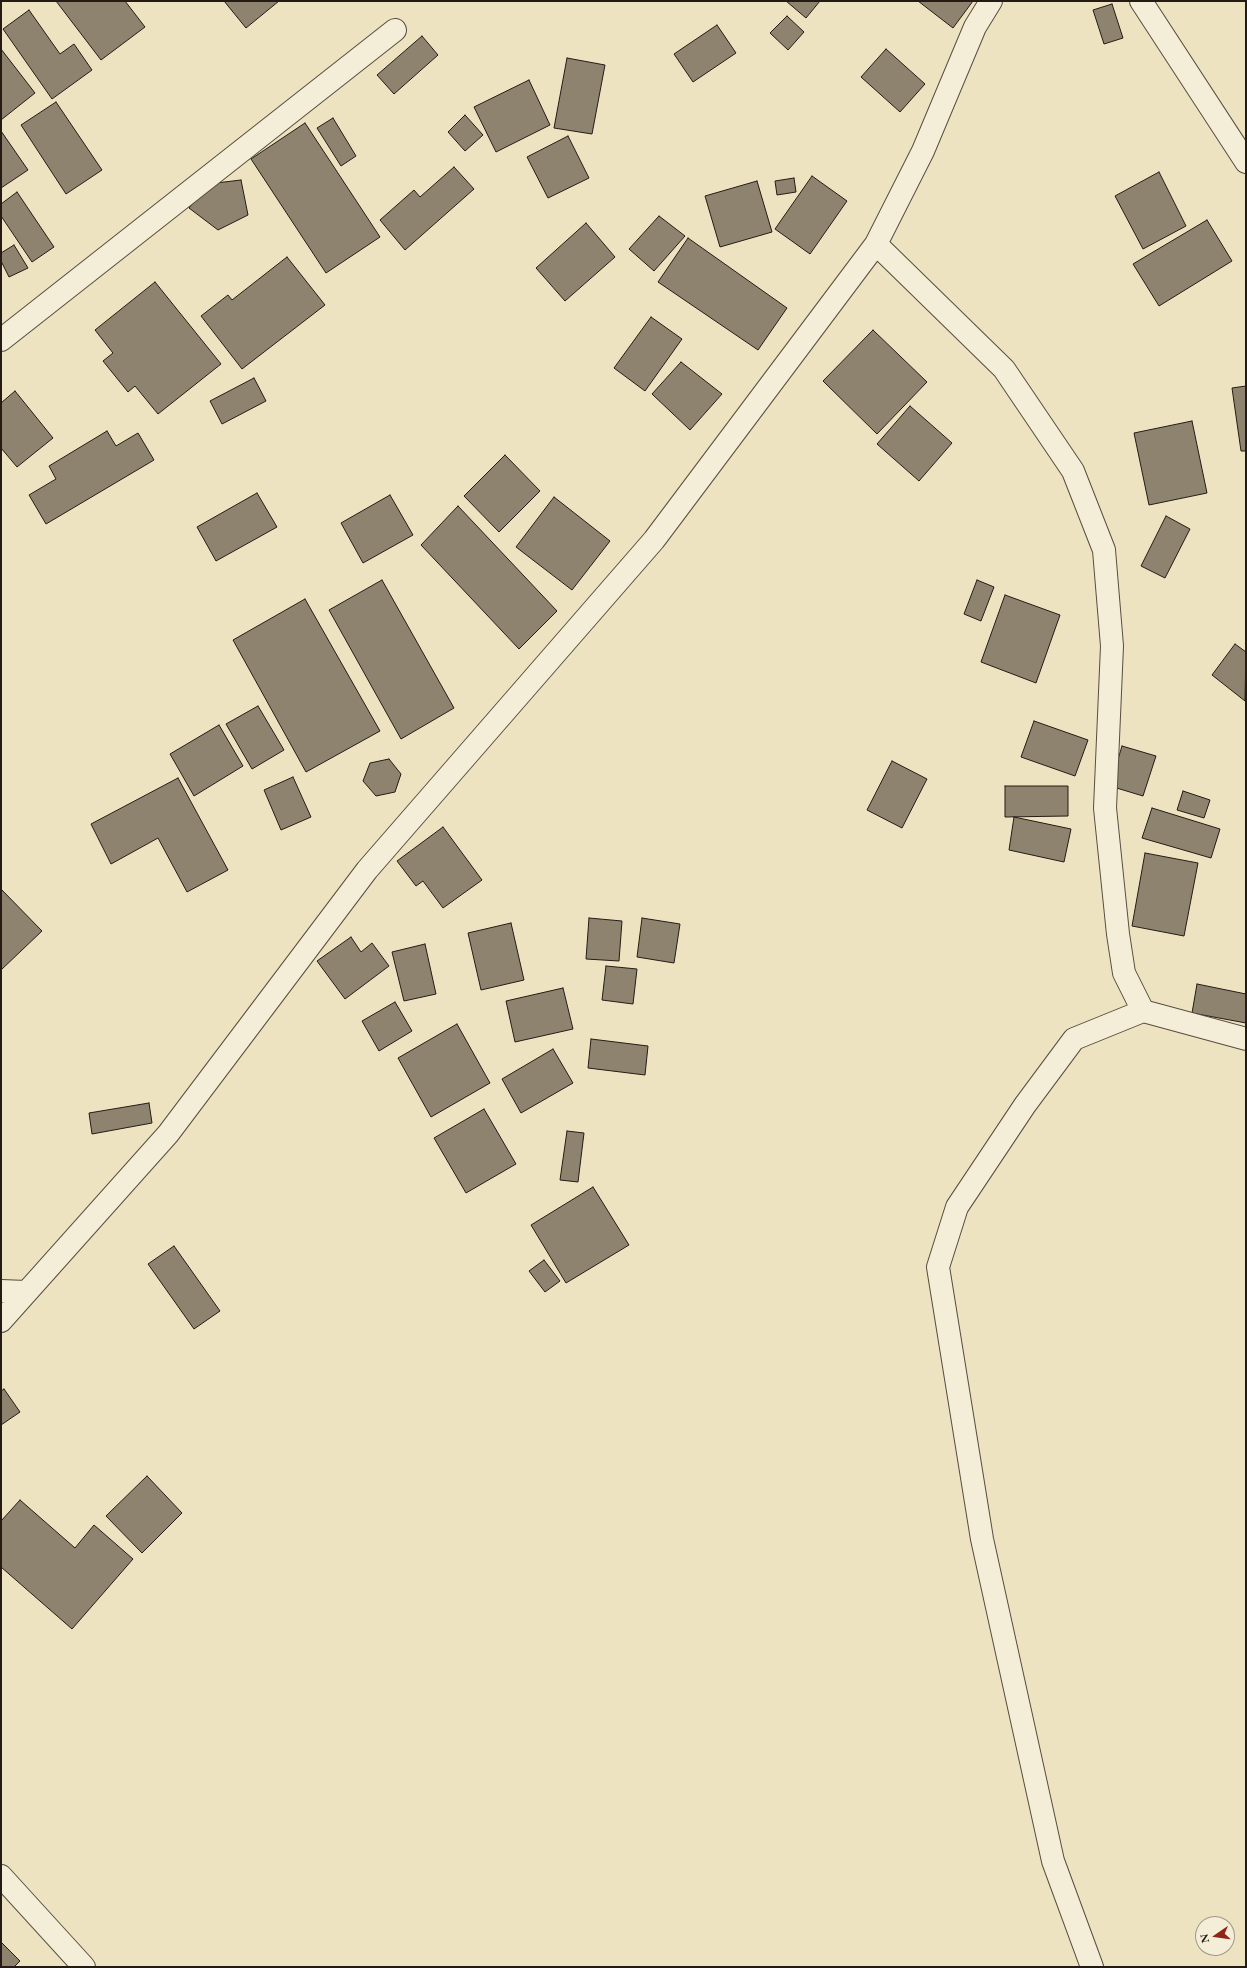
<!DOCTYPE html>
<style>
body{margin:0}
#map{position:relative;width:1247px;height:1968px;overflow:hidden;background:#eee3c1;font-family:"EB Garamond",serif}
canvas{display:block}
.frame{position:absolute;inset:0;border:2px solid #251b15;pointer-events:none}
.north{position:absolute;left:1195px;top:1916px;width:40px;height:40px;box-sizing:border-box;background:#f4edd7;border:1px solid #a19989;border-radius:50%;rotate:257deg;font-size:11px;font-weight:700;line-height:16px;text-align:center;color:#251b15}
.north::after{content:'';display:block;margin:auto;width:14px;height:18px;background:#8f2418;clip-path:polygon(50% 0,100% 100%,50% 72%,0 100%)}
</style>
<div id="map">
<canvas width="1247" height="1968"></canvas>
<div class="frame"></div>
<div class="north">N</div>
</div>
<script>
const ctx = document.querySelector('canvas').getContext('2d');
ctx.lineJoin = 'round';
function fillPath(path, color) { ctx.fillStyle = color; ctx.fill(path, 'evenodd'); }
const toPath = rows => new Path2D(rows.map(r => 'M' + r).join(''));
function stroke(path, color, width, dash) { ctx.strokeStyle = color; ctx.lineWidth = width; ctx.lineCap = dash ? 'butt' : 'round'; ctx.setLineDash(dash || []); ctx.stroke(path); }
const building = toPath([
 [56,1,125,1,145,27,101,60,56,1],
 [224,1,279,1,246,28,224,1],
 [786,1,820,1,806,18,786,1],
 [918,1,973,1,953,28,918,1],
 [1112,4,1123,38,1104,44,1093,10,1112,4],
 [29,10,60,54,74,44,92,70,52,99,3,29,29,10],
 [787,16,804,32,788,50,770,33,787,16],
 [717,25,736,53,693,82,674,54,717,25],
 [422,36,438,55,394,94,377,75,422,36],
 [1,49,35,93,1,120,1,49],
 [886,49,925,84,900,112,861,77,886,49],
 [567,58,605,65,592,134,554,128,567,58],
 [529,80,550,125,496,152,474,107,529,80],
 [56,102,102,170,66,194,21,125,56,102],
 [465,115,483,135,465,151,448,132,465,115],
 [333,118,356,156,341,166,317,128,333,118],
 [305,123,380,237,326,273,251,159,305,123],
 [1,131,28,170,1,188,1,131],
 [568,136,589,178,548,198,527,157,568,136],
 [454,167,474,189,405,250,380,220,414,190,420,197,454,167],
 [1159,172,1186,226,1143,249,1115,196,1159,172],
 [812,176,847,201,810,254,775,229,812,176],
 [794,178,796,192,777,195,775,181,794,178],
 [241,180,248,215,218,230,189,208,208,184,241,180],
 [757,181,772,232,720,247,705,196,757,181],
 [17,192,54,247,32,262,1,216,1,204,17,192],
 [659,216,685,236,654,271,629,249,659,216],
 [1207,220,1232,261,1159,306,1133,264,1207,220],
 [586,223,615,257,565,301,536,268,586,223],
 [688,238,787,308,758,350,658,282,688,238],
 [14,245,28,268,9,277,1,261,1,253,14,245],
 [287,257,325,305,242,369,201,316,228,295,232,300,287,257],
 [155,282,221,364,158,414,135,386,128,392,103,361,113,353,95,330,155,282],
 [651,317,682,339,645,391,614,368,651,317],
 [873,330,927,382,877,434,823,381,873,330],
 [681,362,722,394,690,430,652,394,681,362],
 [254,378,266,401,222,424,210,401,254,378],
 [1246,386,1246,451,1241,451,1232,388,1246,386],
 [15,391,53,438,17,467,1,448,1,403,15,391],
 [910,406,952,443,919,481,877,444,910,406],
 [1192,421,1207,493,1149,505,1134,433,1192,421],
 [107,431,116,446,138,433,154,460,46,524,29,495,56,479,49,466,107,431],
 [505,455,540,491,499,532,464,496,505,455],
 [257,493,277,527,216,561,197,527,257,493],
 [390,495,413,535,363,563,341,523,390,495],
 [554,497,610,541,572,590,516,547,554,497],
 [458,506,557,611,519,649,421,545,458,506],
 [1166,516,1190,529,1165,578,1141,566,1166,516],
 [382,580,454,708,401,739,329,610,382,580],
 [977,580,994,587,981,621,964,614,977,580],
 [1005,595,1060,615,1036,683,981,662,1005,595],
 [305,599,380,731,306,772,233,640,305,599],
 [1235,644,1246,652,1245,701,1212,675,1235,644],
 [258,706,284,750,252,769,226,724,258,706],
 [1034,721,1088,740,1075,776,1021,757,1034,721],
 [219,725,243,766,194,796,170,754,219,725],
 [1122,746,1156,756,1143,796,1110,786,1122,746],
 [389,759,401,774,395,792,376,796,363,781,370,763,389,759],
 [892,761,927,779,902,828,867,810,892,761],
 [293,777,311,817,281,830,264,790,293,777],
 [178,778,228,870,187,892,158,838,111,864,91,824,178,778],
 [1005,786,1068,786,1068,816,1005,817,1005,786],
 [1183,791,1210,800,1204,818,1177,810,1183,791],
 [1152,808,1220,829,1211,858,1142,838,1152,808],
 [1014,817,1071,829,1064,862,1009,850,1014,817],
 [443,827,482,880,443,908,423,881,416,886,397,861,443,827],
 [1145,853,1198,863,1184,936,1132,926,1145,853],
 [1,889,42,931,1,970,1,889],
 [589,918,622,921,619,961,586,959,589,918],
 [642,918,680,924,674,963,637,957,642,918],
 [511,923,524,980,481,990,468,933,511,923],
 [351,937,361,952,372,943,389,966,345,999,317,961,351,937],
 [425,944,436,994,404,1001,392,952,425,944],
 [606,966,637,969,633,1004,602,1000,606,966],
 [1197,984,1246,994,1246,1023,1192,1013,1197,984],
 [563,988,573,1029,515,1042,506,1001,563,988],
 [395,1002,412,1031,379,1051,362,1021,395,1002],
 [457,1024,490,1083,431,1117,398,1058,457,1024],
 [591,1039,648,1046,645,1075,588,1068,591,1039],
 [553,1049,573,1083,521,1113,502,1079,553,1049],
 [149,1103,152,1123,92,1134,89,1113,149,1103],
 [484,1109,516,1164,466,1193,434,1138,484,1109],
 [567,1131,584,1133,578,1182,560,1180,567,1131],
 [593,1187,629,1245,566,1283,531,1225,593,1187],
 [174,1246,220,1311,194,1329,148,1264,174,1246],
 [544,1260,560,1281,545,1292,529,1271,544,1260],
 [4,1389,20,1412,1,1425,1,1391,4,1389],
 [147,1476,182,1513,142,1553,106,1516,147,1476],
 [20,1500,75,1548,94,1525,133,1559,72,1629,1,1567,1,1521,20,1500],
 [1,1942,20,1961,14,1967,1,1967,1,1942]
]);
fillPath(building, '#8e836e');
stroke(building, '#251b15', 1);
const minor = toPath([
 [1141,1,1246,162],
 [876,244,1004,369,1073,471,1104,550,1112,646,1105,808,1118,934,1124,973,1143,1011,1246,1039],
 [1,340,395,30],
 [1,1291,26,1292],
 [1,1321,168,1134,367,870,654,540,876,244,923,151,975,27,991,1],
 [1092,1967,1053,1861,982,1539,938,1267,957,1207,1025,1105,1074,1039,1143,1011]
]);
const tertiary = toPath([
 [1,1876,84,1967]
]);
stroke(minor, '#574d40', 24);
stroke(tertiary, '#574d40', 24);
stroke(minor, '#f4edd7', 22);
stroke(tertiary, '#f4edd7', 22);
</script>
